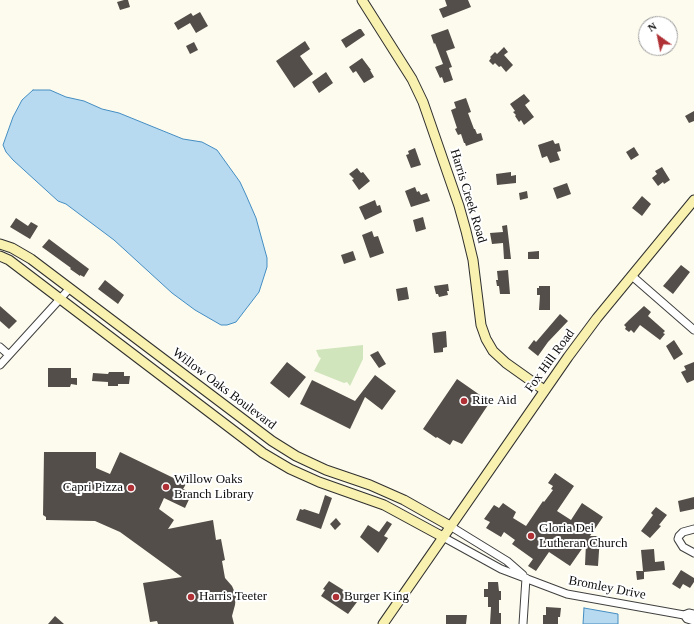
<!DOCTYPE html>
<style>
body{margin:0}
#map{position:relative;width:694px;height:624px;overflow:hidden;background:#fdfbee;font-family:Georgia,serif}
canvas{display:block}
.north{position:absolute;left:638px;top:16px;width:40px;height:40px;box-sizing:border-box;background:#fff;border:1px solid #9e9e9e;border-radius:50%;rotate:327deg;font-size:11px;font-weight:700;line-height:16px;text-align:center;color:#0d0d0d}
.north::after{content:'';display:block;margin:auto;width:14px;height:18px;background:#b03135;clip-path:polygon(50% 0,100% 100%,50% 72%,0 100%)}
</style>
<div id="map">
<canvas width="694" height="624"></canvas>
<div class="north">N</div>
</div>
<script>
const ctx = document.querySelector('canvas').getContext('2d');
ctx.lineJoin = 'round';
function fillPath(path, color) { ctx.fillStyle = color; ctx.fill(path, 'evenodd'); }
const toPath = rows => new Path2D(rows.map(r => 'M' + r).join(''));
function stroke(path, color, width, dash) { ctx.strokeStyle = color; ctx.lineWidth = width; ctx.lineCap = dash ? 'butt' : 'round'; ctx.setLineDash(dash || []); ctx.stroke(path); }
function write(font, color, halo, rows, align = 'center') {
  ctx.font = font + ' Georgia,serif'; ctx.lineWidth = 4; ctx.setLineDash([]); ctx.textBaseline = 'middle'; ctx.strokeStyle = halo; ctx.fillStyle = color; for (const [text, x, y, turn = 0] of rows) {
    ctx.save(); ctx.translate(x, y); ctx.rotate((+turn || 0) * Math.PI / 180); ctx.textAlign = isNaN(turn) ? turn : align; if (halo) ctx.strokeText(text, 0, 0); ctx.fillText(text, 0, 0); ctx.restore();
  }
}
fillPath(toPath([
 [363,345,363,359,350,386,347,382,344,383,314,371,321,358,319,357,316,350]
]), '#d0e5bb');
const water = toPath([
 [33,90,50,90,66,97,84,101,102,109,119,113,183,139,202,142,217,150,240,182,246,195,256,218,267,258,267,267,259,292,236,322,227,325,221,325,195,310,172,293,114,240,66,204,58,201,13,160,6,152,3,145,13,117,22,100,33,90],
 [584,608,618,614,618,624,583,624,584,608]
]);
fillPath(water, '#b7daf1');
stroke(water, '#448dc1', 1);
fillPath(toPath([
 [124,0,128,0,130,7,120,10,117,2],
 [445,0,468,0,471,7,443,18,439,9,447,6],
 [200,12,208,26,196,33,190,23,178,30,174,23,191,13,193,16],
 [359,29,361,29,365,35,346,48,341,40],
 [448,29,455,48,446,51,452,67,449,68,453,80,444,83,442,77,440,78,435,67,443,64,435,43,434,44,431,35],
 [305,41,310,49,300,56,313,74,294,88,276,61],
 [194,42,198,50,190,54,186,46],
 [504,47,508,52,504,55,513,65,506,72,501,66,499,67,495,63,493,65,489,61,491,58,490,57,495,52,497,54],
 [362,58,371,70,370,70,374,77,364,83,356,71,353,73,349,67],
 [326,72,333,83,319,93,312,82],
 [524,94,530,101,525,105,534,117,524,125,521,120,519,122,515,116,516,115,513,112,515,111,510,104],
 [466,98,471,112,468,113,474,129,475,129,477,134,481,133,483,140,466,146,465,143,464,143,461,134,458,135,455,129,457,128,451,110,456,108,454,102],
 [694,111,694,121,689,123,685,116],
 [553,140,555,144,559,143,561,151,557,152,560,160,550,163,547,156,542,158,538,145],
 [634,147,639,155,631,160,626,152],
 [415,148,421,165,411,168,406,155,409,154,408,151],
 [662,167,670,180,664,184,663,182,658,186,652,178,657,174,655,171],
 [357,168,361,173,363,172,370,181,359,190,352,180,354,179,349,174],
 [511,172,511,176,516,175,516,183,497,185,496,174],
 [567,183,571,194,557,199,553,188],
 [415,187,417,192,419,191,421,195,427,193,430,201,411,207,405,191],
 [527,191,528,198,520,200,519,193],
 [642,196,651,204,642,216,632,208],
 [375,200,377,206,380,205,382,212,365,220,359,207],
 [423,217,426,229,416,232,413,220],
 [16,218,28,226,31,222,38,226,30,239,10,227],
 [507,225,511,259,504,259,503,243,492,244,490,233,503,232,502,226],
 [372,231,374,237,378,236,384,253,370,258,362,235],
 [49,239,89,269,84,277,80,275,80,276,70,269,71,268,42,247],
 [353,251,356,260,344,264,341,255],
 [539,251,539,259,528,259,528,252],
 [681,265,690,272,673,294,663,286],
 [508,270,510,294,500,294,499,286,497,286,496,280,498,280,497,271],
 [105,280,124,295,118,304,98,289],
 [448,284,449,291,447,291,448,295,439,297,438,294,436,294,434,286],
 [539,286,550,286,550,310,539,310,540,295,537,295,537,288,539,288],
 [407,287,409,299,398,301,396,289],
 [0,306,17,321,9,329,0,321],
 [644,306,651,312,648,316,665,331,663,333,665,334,660,340,640,325,634,333,631,330,629,332,625,329,626,327,624,325,629,320],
 [560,314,568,321,548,342,538,356,528,348,534,340,536,342],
 [446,331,447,347,443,348,443,352,434,353,432,333],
 [674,340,683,354,674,360,666,346],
 [378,351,386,364,379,368,370,355],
 [287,362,306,377,289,398,270,383],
 [694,362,694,380,687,383,681,372,686,370,684,366],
 [48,368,71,368,71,378,77,378,77,385,71,384,70,387,48,387],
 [109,372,124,372,124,376,130,376,129,384,118,384,118,386,108,386,108,382,92,381,93,373,108,374],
 [375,375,396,391,382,410,365,397,350,429,300,404,312,380,355,401],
 [457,379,490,402,462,444,453,440,450,445,437,437,436,438,423,429],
 [44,452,96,452,96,468,110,474,120,452,186,484,183,489,192,493,185,508,164,498,159,509,174,520,168,529,213,520,216,540,221,539,225,560,222,561,225,578,232,586,236,595,235,605,232,616,234,624,158,624,157,621,150,622,143,583,182,577,120,532,95,521,46,520,46,517,43,515],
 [555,473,574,486,557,511,571,520,582,503,603,517,590,536,600,536,598,566,585,565,586,543,570,566,549,552,536,571,528,566,533,559,512,544,515,540,504,532,501,537,486,528,490,522,484,519,494,505,499,508,503,503,516,512,513,518,526,526,543,501,544,502,553,490,551,489,553,486,548,483],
 [325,495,332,498,321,529,296,520,300,509,303,510,304,509,319,514],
 [694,497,694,509,680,512,678,501],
 [656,507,667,515,659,525,661,526,650,538,641,531,653,515,651,513],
 [336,518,341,524,335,530,330,524],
 [387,521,392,524,384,536,388,538,378,553,360,537,368,525,379,532],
 [654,549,655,562,664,561,665,570,644,572,644,579,637,580,636,571,643,571,641,550],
 [681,570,694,578,694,582,690,588,683,584,680,589,672,584],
 [329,581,345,591,343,593,357,602,348,614,321,596,325,590,323,589],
 [488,582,498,582,499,591,501,591,501,600,499,600,499,613,501,613,501,624,490,624,491,607,488,607,488,597,484,597,484,589,488,589],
 [546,607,561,608,560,617,558,617,558,624,543,624,543,615,546,615],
 [446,615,467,615,466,624,446,624],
 [55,616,64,624,48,624]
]), '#544e4a');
const street = toPath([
 [632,276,694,330],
 [0,347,9,355],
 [0,365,70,288],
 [450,526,507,561,523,575],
 [694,529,683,532,679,536,678,539,683,547,694,553],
 [443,537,501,569,567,594,684,615,689,613,694,614],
 [684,615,687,619,694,621],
 [523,624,526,578]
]);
const secondary = toPath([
 [362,0,412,79,423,102,459,206,466,231,473,260,481,325,486,339,493,351,506,363,544,390],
 [0,244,12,248,31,259,272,441,296,456,326,470,370,485,404,500,450,526],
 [0,256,9,260,263,453,290,469,319,482,384,505,443,537],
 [383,624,568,357,597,318,694,200]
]);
stroke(street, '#404040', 9);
stroke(secondary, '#2f2f2f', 11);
stroke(street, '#fff', 7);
stroke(secondary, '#f8f1af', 9);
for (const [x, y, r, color] of [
 [464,401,4,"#b03135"],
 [166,487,4,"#b03135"],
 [131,488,4,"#b03135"],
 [531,536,4,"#b03135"],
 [191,597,4,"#b03135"],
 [336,597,4,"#b03135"]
]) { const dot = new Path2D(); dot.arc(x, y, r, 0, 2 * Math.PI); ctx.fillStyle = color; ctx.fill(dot); stroke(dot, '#fff', 1.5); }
write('13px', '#0d0d0d', '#fff', [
 ["Harris Creek Road",468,196,73],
 ["Fox Hill Road",550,361,-54],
 ["Willow Oaks Boulevard",224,389,37],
 ["Bromley Drive",607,588,11]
]);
write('13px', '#0d0d0d', '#fff', [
 ["Rite Aid",472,401],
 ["Willow Oaks",174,480],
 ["Branch Library",174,495],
 ["Capri Pizza",123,488,"right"],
 ["Gloria Dei",539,529],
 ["Lutheran Church",539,544],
 ["Harris Teeter",199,597],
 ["Burger King",344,597]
], 'left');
</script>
